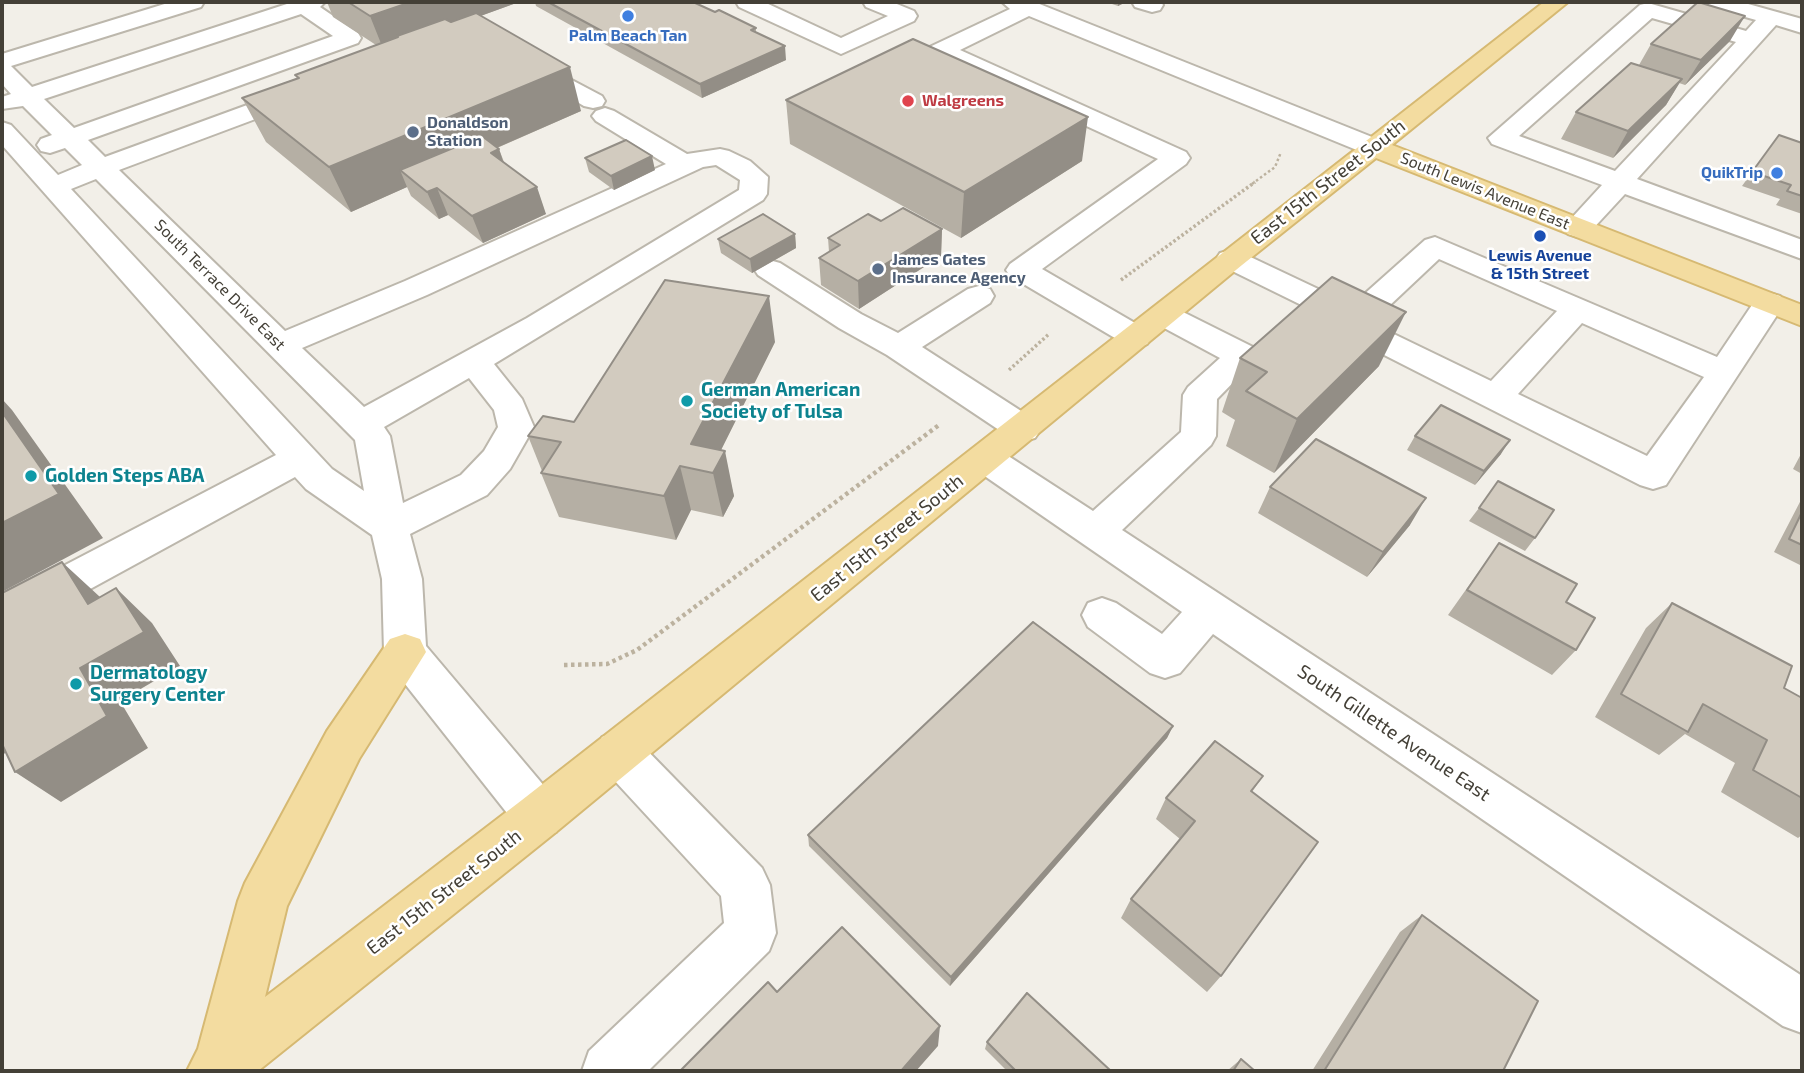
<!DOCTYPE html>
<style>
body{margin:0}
#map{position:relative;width:1804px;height:1073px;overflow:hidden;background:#f2efe8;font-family:"Exo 2",sans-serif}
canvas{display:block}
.frame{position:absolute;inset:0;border:4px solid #444037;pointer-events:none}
</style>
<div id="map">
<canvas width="1804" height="1073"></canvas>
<div class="frame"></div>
</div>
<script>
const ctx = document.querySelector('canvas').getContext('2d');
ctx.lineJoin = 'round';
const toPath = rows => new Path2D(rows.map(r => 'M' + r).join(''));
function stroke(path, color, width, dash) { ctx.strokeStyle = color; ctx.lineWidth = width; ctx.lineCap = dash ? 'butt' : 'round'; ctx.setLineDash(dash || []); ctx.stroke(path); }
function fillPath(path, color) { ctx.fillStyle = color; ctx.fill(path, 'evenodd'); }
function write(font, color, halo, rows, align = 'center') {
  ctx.font = font + ' "Exo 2",sans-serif'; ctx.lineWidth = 5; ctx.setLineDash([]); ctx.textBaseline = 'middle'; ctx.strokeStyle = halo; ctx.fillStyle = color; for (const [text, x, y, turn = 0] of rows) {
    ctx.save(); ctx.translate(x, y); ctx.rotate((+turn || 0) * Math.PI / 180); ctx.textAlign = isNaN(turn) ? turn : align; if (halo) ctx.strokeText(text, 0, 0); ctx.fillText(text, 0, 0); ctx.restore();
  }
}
const minor = toPath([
 [171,2,204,2,201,7,11,66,32,87,293,2,325,2,320,7,358,33,361,38,358,43,88,140,105,157,291,89,300,87,309,89,312,94,309,99,119,170,285,331,405,281,666,164,596,121,592,116,596,111,605,108,614,111,687,154,720,149,729,151,750,161,768,177,767,194,763,200,494,364,522,399,534,427,510,469,487,495,410,534,422,579,426,646,556,800,563,816,556,832,539,839,522,832,390,665,384,652,382,579,372,535,306,489,295,477,17,629,2,634,2,598,276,455,2,145,2,122,11,125,58,175,82,165,65,148,50,153,41,151,37,145,41,139,52,135,23,106,2,109,2,97,11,94,2,84,2,54,171,2],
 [301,14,333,36,74,128,44,99,301,14],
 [716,165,740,180,739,190,527,318,364,407,302,348,427,295,703,167,716,165],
 [96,179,355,440,364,491,332,469,71,189,96,179],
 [469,378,494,410,498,427,484,451,461,475,403,503,390,436,384,427,469,378],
 [736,2,764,2,841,38,888,16,866,7,863,2,892,2,914,11,917,16,914,21,841,54,739,7,736,2],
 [1002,2,1037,3,1382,141,1386,147,1382,153,1373,155,1364,153,1029,16,960,50,1186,152,1190,158,1186,164,1042,269,1147,330,1152,337,1147,344,1136,348,1125,344,1010,276,1006,270,1010,264,1158,159,941,59,927,64,919,62,915,57,919,52,1010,9,1002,2],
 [1132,2,1161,2,1163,5,1160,10,1152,12,1135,7,1132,2],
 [1707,2,1741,2,1802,19,1802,33,1776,25,1637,179,1802,240,1802,259,1625,194,1588,234,1578,237,1568,234,1564,228,1568,222,1602,185,1492,144,1488,138,1640,5,1648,3,1746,31,1756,20,1710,7,1707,2],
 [1652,18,1736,42,1615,171,1519,136,1652,18],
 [532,59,602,96,605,101,602,106,593,108,584,106,524,71,520,66,524,61,532,59],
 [1435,237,1717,357,1758,296,1769,293,1780,296,1785,303,1666,485,1653,489,1640,485,1339,332,1334,325,1336,322,1220,265,1216,259,1220,253,1231,250,1242,253,1352,305,1425,240,1435,237],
 [1439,259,1557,311,1491,381,1371,323,1439,259],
 [1582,323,1704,377,1647,456,1518,394,1582,323],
 [769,260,780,263,861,314,898,333,968,289,979,286,990,289,994,296,990,303,922,347,1035,420,1041,429,1035,438,1023,441,1011,438,887,355,839,328,758,275,754,269,758,263,769,260],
 [1164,305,1175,308,1255,348,1259,356,1217,399,1216,436,1211,445,1122,530,1802,976,1802,1033,1783,1026,1213,634,1180,673,1165,678,1150,673,1088,627,1082,615,1088,603,1102,598,1116,603,1162,634,1182,612,973,468,968,459,973,450,986,446,999,450,1093,511,1181,432,1183,395,1188,387,1220,358,1153,322,1148,315,1153,308,1164,305],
 [618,731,634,737,762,868,770,885,776,933,769,951,648,1071,582,1071,589,1051,724,923,721,896,602,767,595,752,602,737,618,731]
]);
const major = toPath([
 [1544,2,1568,2,1392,145,1802,305,1802,326,1376,158,1242,265,556,832,258,1071,187,1071,198,1049,238,901,245,883,327,731,390,639,405,634,420,639,426,652,359,759,287,906,265,997,522,800,1544,2]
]);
stroke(minor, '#bcb7ac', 4);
stroke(major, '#d6b972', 4);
stroke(toPath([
 [1252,184,1275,167,1281,152]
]), '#bcb29f', 2.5, [2.5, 2.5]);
stroke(toPath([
 [1121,280,1255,182],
 [1009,370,1049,334]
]), '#bcb29f', 3.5, [2.5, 2.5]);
stroke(toPath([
 [564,665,607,664,637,650,939,425]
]), '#bcb29f', 4.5, [3.5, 3.5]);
fillPath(minor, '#fff');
fillPath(major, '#f3dca0');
fillPath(toPath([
 [327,2,519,2,480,16,581,111,497,148,499,149,504,162,546,214,483,243,448,215,439,219,411,196,407,187,351,212,266,142,242,98,297,78,295,75,376,45,333,17],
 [535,2,693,2,715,12,756,28,756,32,786,60,702,98,536,6],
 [1106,2,1126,2,1118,6],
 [1730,41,1685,85,1679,83,1666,105,1613,158,1561,139,1576,112,1639,65,1651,44],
 [786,100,1082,161,961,238,790,144],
 [1779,135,1802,143,1802,214,1776,205,1780,199,1742,186],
 [585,158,655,170,614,190,589,172],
 [881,221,942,229,941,256,859,309,821,285,819,258,829,252,828,238],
 [795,234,796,248,752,273,721,253,718,239],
 [775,342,721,450,734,496,723,517,691,510,676,540,559,517,541,473,542,471,528,436,574,422],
 [1240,358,1379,366,1274,473,1226,446,1235,420,1222,412],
 [1415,436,1501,454,1475,485,1407,450],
 [1802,452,1802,474,1793,469],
 [1270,487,1410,525,1367,577,1258,513],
 [1802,498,1802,566,1774,552],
 [1479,508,1535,538,1525,551,1469,521],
 [1499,543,1566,602,1576,650,1552,675,1448,615],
 [1672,603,1784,688,1802,698,1802,835,1798,838,1721,792,1735,763,1685,734,1659,755,1595,717,1646,628],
 [1173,726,1167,738,950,986,809,846,808,835],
 [1263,776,1252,792,1221,976,1207,992,1121,918,1131,899,1180,839,1156,819,1166,798],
 [1422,915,1503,1071,1312,1071,1400,932],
 [987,1042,1111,1071,1007,1071,985,1049],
 [1241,1059,1255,1071,1227,1071]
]), '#b5afa4');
fillPath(toPath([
 [411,2,519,2,401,45,398,37,397,36,400,45,384,51,370,16],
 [1118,2,1126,2,1118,6],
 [1745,16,1730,41,1685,85,1701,60],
 [785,46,786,60,702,98,700,84],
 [570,67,581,111,416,183,400,170,407,187,351,212,329,167],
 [1682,79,1666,105,1613,158,1628,131],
 [1088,117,1082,161,961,238,964,192],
 [499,149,508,176,491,153],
 [652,156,655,170,614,190,611,176],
 [537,187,546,214,483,243,472,216],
 [437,188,448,215,439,219,427,192],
 [942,229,941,256,859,309,858,281],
 [795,234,796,248,752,273,750,259],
 [769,296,775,342,710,472,691,444],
 [1406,312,1379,366,1274,473,1297,419],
 [2,399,12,410,103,538,2,592],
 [1510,440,1501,454,1475,485,1484,471],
 [725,451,734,496,723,517,713,473],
 [680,466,691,510,676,540,664,496],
 [1426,498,1410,525,1367,577,1383,552],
 [62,562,100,597,88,604],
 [116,588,152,623,180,666,120,701,148,748,61,802,15,772,80,668],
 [2,719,30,738,2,755],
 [1173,726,1167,738,950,986,951,977],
 [940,1026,938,1046,916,1071,901,1071]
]), '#938e86');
const building = toPath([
 [348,2,411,2,370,16,348,2],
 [548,2,693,2,715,12,719,10,756,28,751,30,785,46,700,84,548,2],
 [1698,2,1745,16,1701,60,1651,44,1698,2],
 [476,13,570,67,329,167,242,98,299,78,295,75,398,37,397,36,445,19,451,22,476,13],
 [913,39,1088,117,964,192,786,100,913,39],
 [1631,63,1682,79,1628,131,1576,112,1631,63],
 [1779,135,1802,143,1802,196,1787,191,1791,185,1752,172,1779,135],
 [482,136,499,149,491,153,537,187,472,216,437,188,427,192,400,170,482,136],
 [626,140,652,156,611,176,585,158,626,140],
 [903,208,942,229,858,281,819,258,840,245,828,238,868,214,881,221,903,208],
 [763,214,795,234,750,259,718,239,763,214],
 [1332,277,1406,312,1297,419,1246,391,1267,372,1240,358,1332,277],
 [665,280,769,296,691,444,725,451,713,473,680,466,664,496,541,473,561,442,528,436,543,416,574,422,665,280],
 [1441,405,1510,440,1484,471,1415,436,1441,405],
 [2,412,59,494,2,523,2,412],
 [1316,439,1426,498,1383,552,1270,487,1316,439],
 [1498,481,1554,510,1535,538,1479,508,1498,481],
 [1802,512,1802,545,1789,539,1802,512],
 [1499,543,1577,584,1566,602,1595,618,1576,650,1467,590,1499,543],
 [62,562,88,604,116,588,144,632,80,668,107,716,15,772,2,744,2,593,62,562],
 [1672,603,1792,666,1784,688,1802,698,1802,798,1753,770,1767,740,1703,704,1688,732,1621,694,1672,603],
 [1033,622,1173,726,951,977,808,835,1033,622],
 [1215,741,1263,776,1251,791,1318,842,1221,976,1131,899,1195,821,1166,798,1215,741],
 [1422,915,1538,1001,1503,1071,1324,1071,1422,915],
 [842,927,940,1026,901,1071,680,1071,768,982,777,992,842,927],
 [1027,993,1111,1071,1016,1071,987,1042,1027,993],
 [1241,1059,1255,1071,1233,1071,1241,1059]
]);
fillPath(building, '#d2cbbf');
stroke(building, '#938e86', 2);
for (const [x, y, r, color] of [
 [628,16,7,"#3f7fe0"],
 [908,101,7,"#e0444e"],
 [413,132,7,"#5c6f8a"],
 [1777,173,7,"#3f7fe0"],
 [1540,236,7,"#1a4fb4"],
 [878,269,7,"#5c6f8a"],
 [687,401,7,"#0f9aa8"],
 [31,476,7,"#0f9aa8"],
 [76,684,7,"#0f9aa8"]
]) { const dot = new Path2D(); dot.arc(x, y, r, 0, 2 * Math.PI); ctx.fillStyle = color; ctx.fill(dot); stroke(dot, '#fff', 2.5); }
write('bold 16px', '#366cbe', '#fff', [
 ["Palm Beach Tan",628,36],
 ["QuikTrip",1763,173,"right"]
]);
write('bold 16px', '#be3a42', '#fff', [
 ["Walgreens",922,101]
], 'left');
write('bold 16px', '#4e5e75', '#fff', [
 ["Donaldson",427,123],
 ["Station",427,141],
 ["James Gates",892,260],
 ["Insurance Agency",892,278]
], 'left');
write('16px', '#444037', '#fff', [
 ["South Lewis Avenue East",1485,191,22],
 ["South Terrace Drive East",220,285,45]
]);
write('bold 16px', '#164399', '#fff', [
 ["Lewis Avenue",1540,256],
 ["& 15th Street",1540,274]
]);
write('19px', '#444037', '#fff', [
 ["East 15th Street South",1328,182,-38],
 ["East 15th Street South",887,538,-39],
 ["South Gillette Avenue East",1394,733,34],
 ["East 15th Street South",444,892,-38]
]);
write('bold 19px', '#0d838f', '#fff', [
 ["German American",701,390],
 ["Society of Tulsa",701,412],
 ["Golden Steps ABA",45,476],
 ["Dermatology",90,673],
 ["Surgery Center",90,695]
], 'left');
</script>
